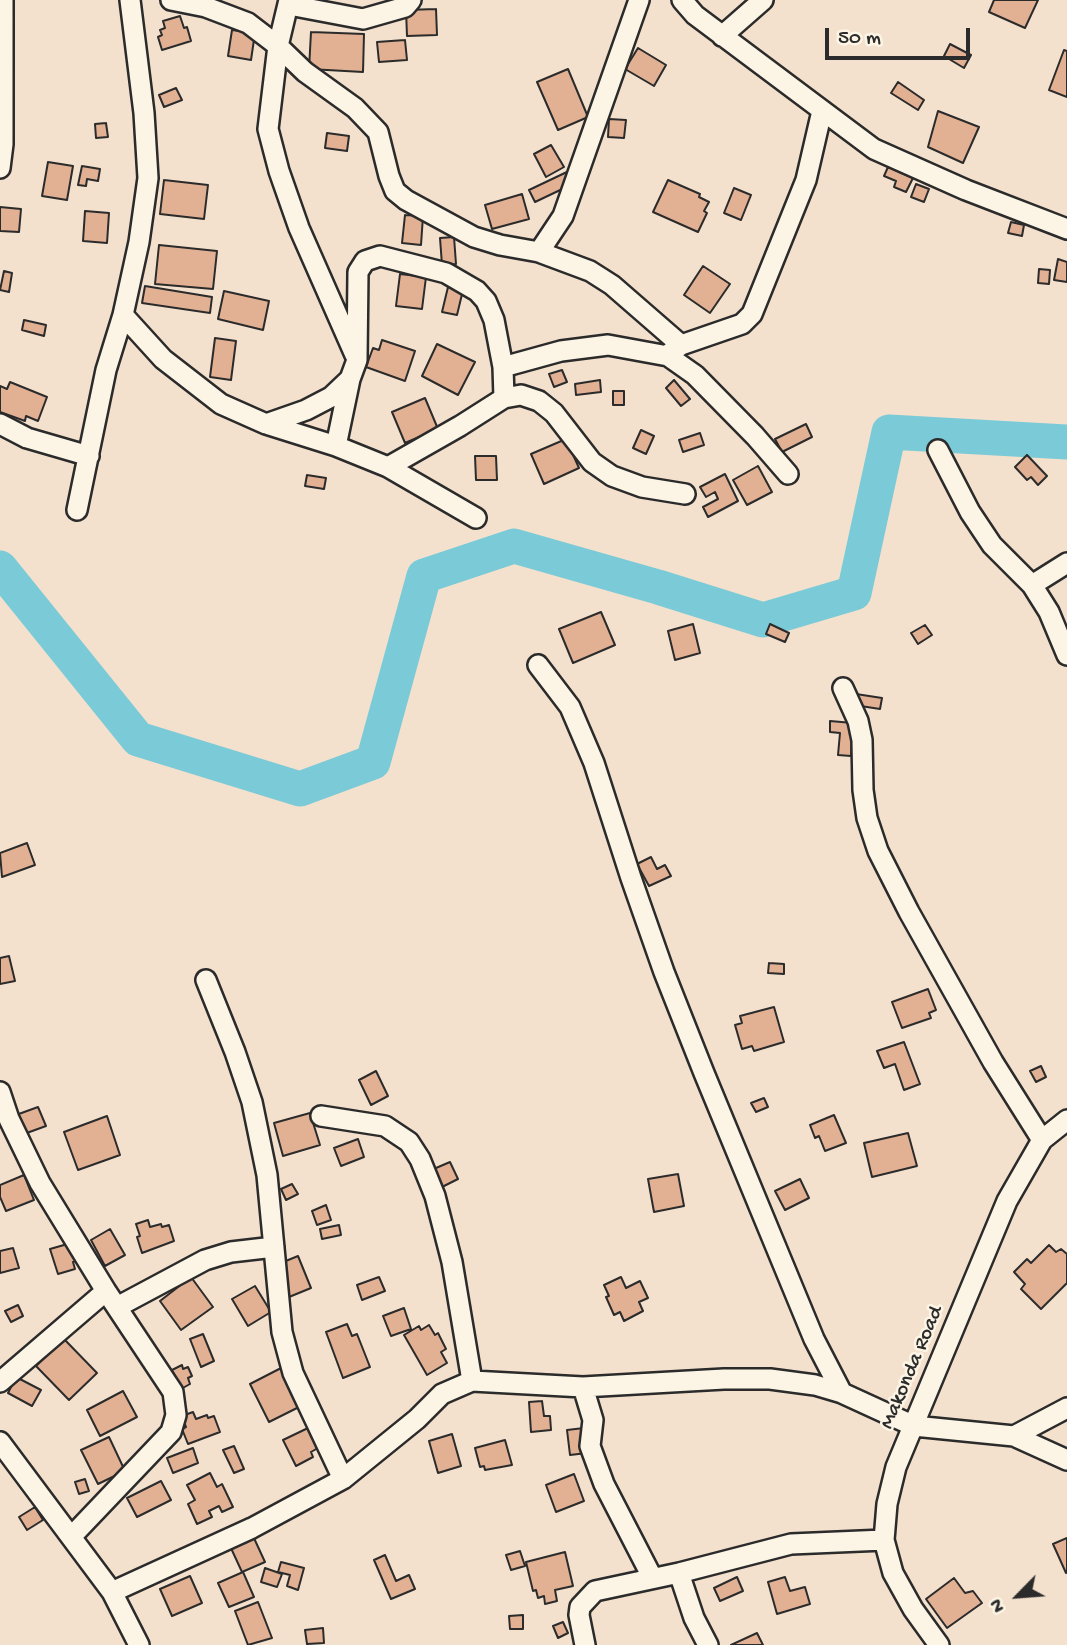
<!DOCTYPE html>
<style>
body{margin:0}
#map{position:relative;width:1067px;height:1645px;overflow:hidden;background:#f4e1cd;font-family:"Gochi Hand",sans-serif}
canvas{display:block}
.north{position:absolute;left:983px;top:1561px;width:70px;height:70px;-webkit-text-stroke:5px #fcf5e5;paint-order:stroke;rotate:245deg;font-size:19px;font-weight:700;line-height:28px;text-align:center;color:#2b2b2b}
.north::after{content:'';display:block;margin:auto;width:24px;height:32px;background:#2b2b2b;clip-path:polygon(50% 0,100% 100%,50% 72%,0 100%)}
.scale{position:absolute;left:825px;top:28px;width:145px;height:32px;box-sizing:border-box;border:4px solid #2b2b2b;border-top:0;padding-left:9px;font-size:21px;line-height:24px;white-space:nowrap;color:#2b2b2b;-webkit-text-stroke:5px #fcf5e5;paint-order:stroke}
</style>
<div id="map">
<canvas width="1067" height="1645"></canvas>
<div class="north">N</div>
<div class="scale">50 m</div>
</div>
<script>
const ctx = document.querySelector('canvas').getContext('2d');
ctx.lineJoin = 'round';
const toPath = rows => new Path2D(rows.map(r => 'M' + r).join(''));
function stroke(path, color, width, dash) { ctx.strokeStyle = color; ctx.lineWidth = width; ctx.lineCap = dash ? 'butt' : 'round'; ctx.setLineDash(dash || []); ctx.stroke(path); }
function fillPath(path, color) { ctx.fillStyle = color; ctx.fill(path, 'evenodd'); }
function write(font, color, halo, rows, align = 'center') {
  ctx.font = font + ' "Gochi Hand",sans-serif'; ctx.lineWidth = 5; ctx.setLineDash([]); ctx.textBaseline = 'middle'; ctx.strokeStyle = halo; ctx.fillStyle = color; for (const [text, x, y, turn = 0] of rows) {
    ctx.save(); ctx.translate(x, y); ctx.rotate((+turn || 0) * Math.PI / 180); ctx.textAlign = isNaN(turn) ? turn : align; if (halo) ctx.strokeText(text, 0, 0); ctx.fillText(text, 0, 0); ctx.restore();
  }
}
stroke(toPath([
 [0,568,138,739,300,789,373,762,424,576,514,546,658,587,763,620,854,593,889,432,1067,442]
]), '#7bcad7', 35);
const building = toPath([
 [994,0,1038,0,1025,28,989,12,994,0],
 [436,9,437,35,407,36,406,10,436,9],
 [180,16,184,28,187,27,191,41,162,50,158,37,162,35,160,30,165,28,163,21,180,16],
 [232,30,255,33,251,60,228,56,232,30],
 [311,32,364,34,363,72,309,69,311,32],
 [405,40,407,60,379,62,377,42,405,40],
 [950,44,971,55,964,68,944,56,950,44],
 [638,48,666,65,654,86,625,69,638,48],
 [1064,50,1067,51,1067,97,1049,90,1064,50],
 [568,69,588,117,558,130,537,82,568,69],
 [898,82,924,100,918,110,891,93,898,82],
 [176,88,182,100,164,107,159,95,176,88],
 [938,111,979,127,963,163,928,147,938,111],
 [609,119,626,120,624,138,608,137,609,119],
 [106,123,108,137,96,138,95,124,106,123],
 [327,133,349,136,347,151,325,148,327,133],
 [551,145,564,167,546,177,534,154,551,145],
 [48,162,73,166,67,200,42,196,48,162],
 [82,166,100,169,98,181,87,179,86,186,78,185,82,166],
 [888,167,913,178,906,192,894,187,896,181,884,176,888,167],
 [569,171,575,183,535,202,529,190,569,171],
 [164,180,208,185,204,219,160,214,164,180],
 [668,180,700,194,699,197,709,202,704,211,707,213,698,232,653,212,668,180],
 [916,184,929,189,924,202,911,197,916,184],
 [734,188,751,195,741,220,724,213,734,188],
 [522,194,529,219,492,229,485,205,522,194],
 [0,207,21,209,19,232,0,231,0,207],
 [85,211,109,213,107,243,83,241,85,211],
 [405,215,423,216,421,245,402,243,405,215],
 [1011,222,1024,225,1022,236,1008,233,1011,222],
 [454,237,456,264,442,265,440,238,454,237],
 [159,245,217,251,213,289,155,284,159,245],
 [1058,259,1067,262,1067,282,1054,280,1058,259],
 [703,266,730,284,710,313,684,295,703,266],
 [1039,269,1050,270,1049,284,1038,283,1039,269],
 [4,271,12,273,9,292,0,290,4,271],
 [400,274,426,277,422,309,396,306,400,274],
 [145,286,212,297,210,313,142,303,145,286],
 [448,287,463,290,457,315,442,312,448,287],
 [224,291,269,301,263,330,218,319,224,291],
 [24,320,46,325,44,336,22,330,24,320],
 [215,338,236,341,231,380,210,377,215,338],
 [382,340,415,351,405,381,366,367,373,348,379,350,382,340],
 [437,344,475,362,458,395,422,376,437,344],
 [562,370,567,382,554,387,549,374,562,370],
 [600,380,601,392,576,395,575,384,600,380],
 [674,380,690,399,681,406,666,388,674,380],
 [10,382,47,397,38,421,26,416,25,421,0,412,0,386,7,389,10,382],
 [613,391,624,391,624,405,613,405,613,391],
 [425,398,438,429,405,443,392,412,425,398],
 [806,424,812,437,782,452,775,439,806,424],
 [641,430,654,436,646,454,633,448,641,430],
 [700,433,704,445,683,452,679,440,700,433],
 [566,439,579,468,544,484,531,454,566,439],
 [1027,455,1047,476,1038,485,1031,477,1027,480,1015,467,1027,455],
 [475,456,496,456,497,480,476,480,475,456],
 [758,466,772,492,747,505,733,480,758,466],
 [725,474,738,501,708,517,703,507,718,499,715,492,706,497,700,487,725,474],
 [307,475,326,478,324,489,305,486,307,475],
 [601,612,615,645,573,663,559,629,601,612],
 [693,624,700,653,675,660,668,631,693,624],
 [770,624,789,633,785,642,766,634,770,624],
 [925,625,932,635,918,644,911,633,925,625],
 [856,694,882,698,880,709,854,705,856,694],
 [830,721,853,723,857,741,852,740,851,756,838,755,840,733,830,732,830,721],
 [27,843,35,865,2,877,0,853,27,843],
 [651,857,657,869,665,865,671,876,649,886,637,864,651,857],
 [9,956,15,981,0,984,0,958,9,956],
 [769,963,784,964,784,974,768,973,769,963],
 [928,989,936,1010,929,1013,931,1018,902,1028,892,1002,928,989],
 [774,1007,784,1042,754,1051,752,1046,742,1049,735,1025,742,1023,740,1016,774,1007],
 [904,1042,920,1084,904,1090,895,1064,884,1068,877,1051,904,1042],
 [1041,1066,1046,1077,1036,1082,1030,1071,1041,1066],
 [376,1071,388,1096,371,1105,359,1080,376,1071],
 [764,1098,768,1107,756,1112,751,1103,764,1098],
 [38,1107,46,1126,24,1134,16,1115,38,1107],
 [310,1113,320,1145,283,1156,274,1123,310,1113],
 [834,1115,846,1143,825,1151,819,1136,815,1138,810,1125,834,1115],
 [107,1116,120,1155,78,1170,64,1132,107,1116],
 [908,1133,917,1166,872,1177,864,1143,908,1133],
 [358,1139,364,1157,341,1166,334,1148,358,1139],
 [450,1162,458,1179,438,1189,429,1171,450,1162],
 [678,1174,684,1206,654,1212,648,1179,678,1174],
 [24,1175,34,1200,6,1211,0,1197,0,1185,24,1175],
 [800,1179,809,1198,785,1210,775,1191,800,1179],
 [292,1184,298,1194,286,1200,281,1189,292,1184],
 [326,1205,331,1220,317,1225,312,1211,326,1205],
 [148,1220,150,1227,161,1224,162,1227,169,1225,174,1241,142,1253,137,1237,140,1236,136,1224,148,1220],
 [339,1225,341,1235,322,1239,320,1229,339,1225],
 [110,1229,125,1255,105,1266,91,1240,110,1229],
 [71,1243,77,1261,73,1262,75,1269,58,1274,50,1249,71,1243],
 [1049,1245,1056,1252,1061,1249,1067,1254,1067,1283,1041,1309,1021,1289,1025,1284,1014,1272,1027,1259,1031,1263,1049,1245],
 [13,1248,19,1268,0,1273,0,1251,13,1248],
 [298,1256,311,1288,289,1297,276,1265,298,1256],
 [191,1277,213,1307,181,1330,160,1301,191,1277],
 [379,1277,385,1291,362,1300,357,1285,379,1277],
 [621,1277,626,1288,640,1281,648,1298,639,1302,643,1311,624,1321,620,1312,614,1315,606,1297,609,1296,604,1285,621,1277],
 [255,1286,271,1312,248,1326,232,1299,255,1286],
 [18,1305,23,1316,11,1322,5,1311,18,1305],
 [404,1308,411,1329,391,1336,383,1316,404,1308],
 [347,1324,352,1336,357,1334,370,1367,343,1378,326,1332,347,1324],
 [429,1325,435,1335,438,1333,446,1349,441,1352,447,1363,427,1375,404,1335,419,1326,421,1330,429,1325],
 [203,1334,214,1361,201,1367,190,1339,203,1334],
 [64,1339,97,1373,69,1400,36,1366,64,1339],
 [182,1365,183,1369,188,1367,192,1376,188,1378,190,1384,181,1389,172,1370,182,1365],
 [283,1367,303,1405,269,1422,250,1384,283,1367],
 [16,1377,41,1390,32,1406,8,1393,16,1377],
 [123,1391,137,1417,100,1436,87,1410,123,1391],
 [542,1401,544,1416,550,1416,551,1430,531,1432,529,1402,542,1401],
 [193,1412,196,1419,207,1415,208,1418,214,1416,220,1432,188,1444,182,1429,186,1427,182,1416,193,1412],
 [308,1428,318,1448,311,1452,313,1457,296,1466,283,1440,308,1428],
 [584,1428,587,1453,570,1455,567,1430,584,1428],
 [452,1434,461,1466,438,1473,429,1441,452,1434],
 [109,1437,125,1471,98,1484,81,1450,109,1437],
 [505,1440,512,1465,485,1470,484,1466,480,1467,475,1448,505,1440],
 [234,1446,244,1469,234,1473,223,1450,234,1446],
 [193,1448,198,1463,173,1473,167,1458,193,1448],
 [210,1473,217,1487,222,1484,233,1507,222,1512,219,1506,209,1511,212,1517,197,1524,188,1504,195,1500,187,1485,210,1473],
 [574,1474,584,1501,556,1512,546,1485,574,1474],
 [85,1479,89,1491,79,1494,75,1482,85,1479],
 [161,1481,171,1500,137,1517,127,1498,161,1481],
 [35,1507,43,1520,27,1530,19,1517,35,1507],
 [253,1536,265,1562,242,1572,230,1546,253,1536],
 [1067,1538,1067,1572,1066,1573,1053,1544,1067,1538],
 [520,1551,525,1566,511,1570,506,1555,520,1551],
 [565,1552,573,1586,555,1590,557,1601,545,1604,544,1596,538,1598,536,1590,533,1591,526,1562,565,1552],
 [385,1555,396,1581,409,1575,415,1589,391,1599,374,1560,385,1555],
 [281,1562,304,1568,298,1590,287,1586,290,1575,278,1572,281,1562],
 [265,1568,282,1574,277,1587,261,1582,265,1568],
 [243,1572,254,1597,229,1607,218,1583,243,1572],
 [190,1576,202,1603,172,1616,160,1589,190,1576],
 [737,1577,743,1591,720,1601,714,1588,737,1577],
 [785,1577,790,1591,805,1587,810,1604,777,1614,768,1582,785,1577],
 [954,1578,965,1593,973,1591,982,1603,947,1628,926,1599,954,1578],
 [258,1602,272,1638,248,1645,235,1611,258,1602],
 [523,1615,523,1629,510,1629,509,1616,523,1615],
 [563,1622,568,1633,558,1638,553,1626,563,1622],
 [323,1628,324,1643,307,1644,305,1630,323,1628],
 [757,1633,763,1645,731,1645,757,1633]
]);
fillPath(building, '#e2b194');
stroke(building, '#2b2b2b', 2);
const minor = toPath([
 [171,0,206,7,248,23,278,46,305,72,355,108,378,132,389,176,395,191,406,200,474,237,500,245,539,252,590,271,612,285,681,345],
 [289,0,278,46,268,129,279,171,299,228,355,355],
 [682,0,695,15,874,149,966,190,1067,229],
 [289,5,363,19,405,7,411,0],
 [722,36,763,0],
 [0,168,3,144,3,0],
 [539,252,563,216,639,0],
 [123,315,163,359,221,404,266,424,336,446,388,467,476,518],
 [670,353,681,345,742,324,752,314,806,180,822,111],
 [503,367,561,351,608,345,668,356,695,375,755,436,788,474],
 [0,424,27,438,89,456],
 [266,424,306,410,331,397,350,379,357,360,358,272,365,261,380,256,446,273,477,291,486,301,494,320,503,367,504,398],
 [336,446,350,379],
 [938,450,970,512,992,545,1032,585,1049,612,1067,655],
 [388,467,460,426,504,398,521,395,539,401,554,413,592,462,612,476,642,487,685,494],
 [77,510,106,370,123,315,139,242,148,178,144,113,130,0],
 [1032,585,1067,563],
 [538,665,570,707,594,763,631,878,664,972,704,1073,814,1339,842,1393],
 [843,688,858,721,862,740,863,790,867,818,878,851,909,912,993,1062,1042,1140],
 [206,980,235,1052,252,1102,267,1175,282,1332,293,1373,343,1479],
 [0,1092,9,1119,40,1183,106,1291,173,1392,176,1415,171,1432,72,1536],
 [321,1116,385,1126,409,1142,420,1159,435,1196,452,1262,472,1381],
 [117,1307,205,1260,231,1252,274,1247],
 [0,1382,106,1291],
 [583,1387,593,1420,590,1446,604,1484,652,1577],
 [1014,1436,1067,1408],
 [0,1442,112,1592,139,1645],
 [679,1573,694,1618,708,1645],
 [112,1592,252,1528,343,1479,417,1419,442,1394,472,1381,583,1387,724,1379,770,1379,815,1385,842,1393,914,1426,1014,1436,1067,1460],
 [585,1645,579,1615,580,1607,595,1591,679,1573,791,1544,884,1540],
 [939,1645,913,1609,893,1573,884,1540,887,1504,896,1467,1007,1201,1042,1140,1067,1120]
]);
stroke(minor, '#2b2b2b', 24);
stroke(minor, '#fcf5e5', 19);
write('21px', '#2b2b2b', '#fcf5e5', [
 ["Makonda Road",913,1368,-67]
]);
</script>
